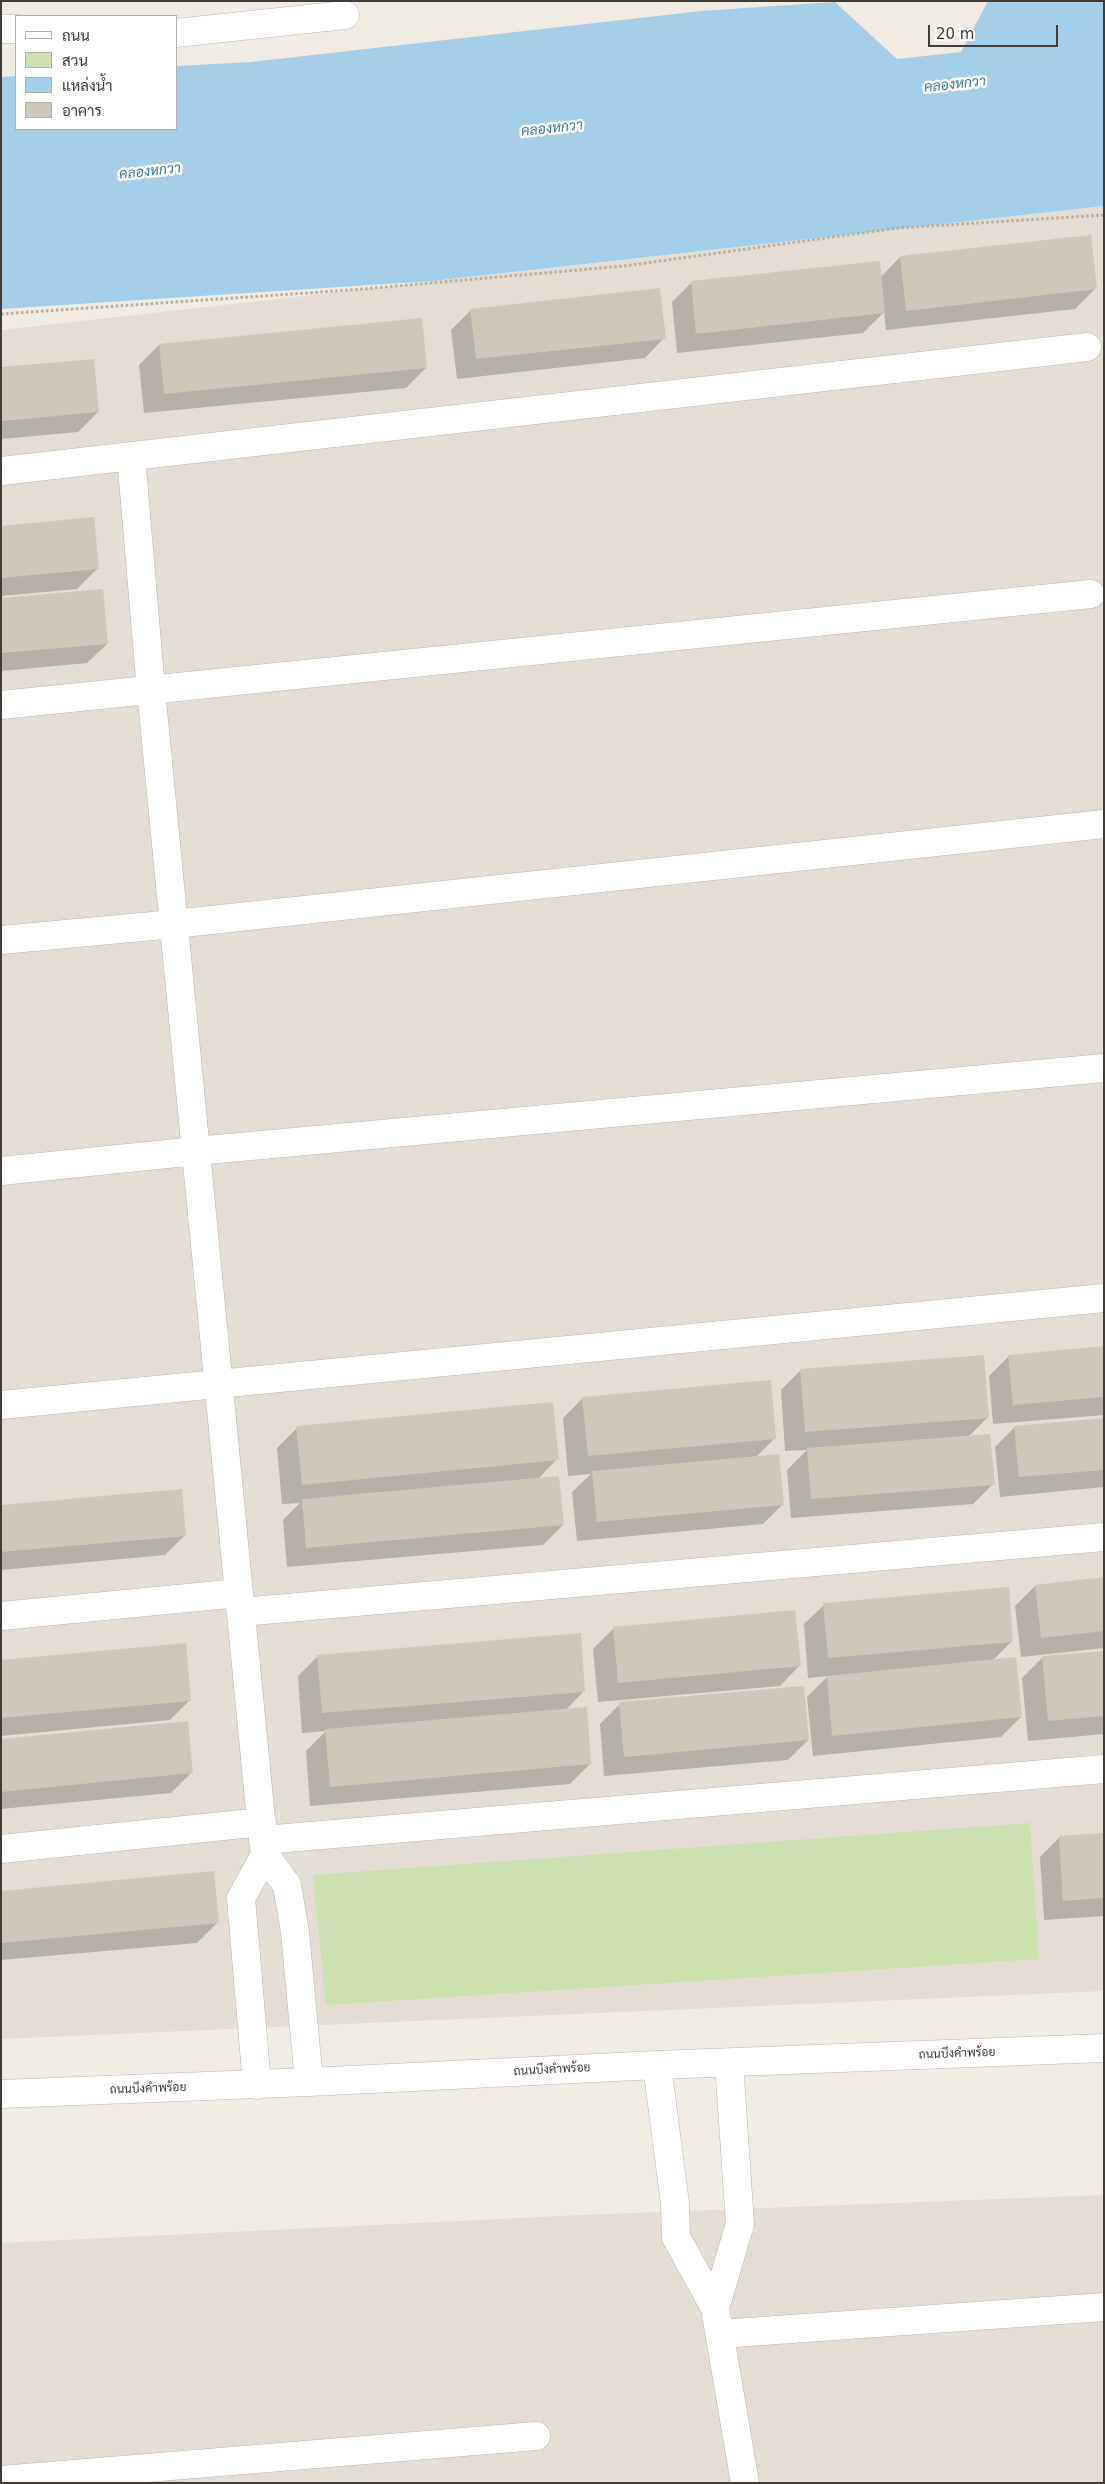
<!DOCTYPE html>
<meta charset="utf-8">
<style>
body{margin:0}
#map{position:relative;width:1105px;height:2484px;overflow:hidden;background:#f0ece4;font-family:"DejaVu Sans",Sarabun,sans-serif}
canvas{display:block}
.frame{position:absolute;inset:0;border:2px solid #413c35;pointer-events:none}
.legend{position:absolute;left:15px;top:15px;width:162px;height:115px;box-sizing:border-box;background:#fff;border:1px solid #b3b1ae;margin:0;padding:6px 9px;list-style:none;font-size:15px;color:#413c35}
.legend li{display:flex;align-items:center;gap:10px;height:25px}
.legend b{width:25px;border:1px solid #b3b1ae}
.scale{position:absolute;left:928px;top:25px;width:130px;height:22px;box-sizing:border-box;border:2px solid #413c35;border-top:0;padding-left:6px;font-size:15px;line-height:18px;white-space:nowrap;color:#413c35;-webkit-text-stroke:4px #fff;paint-order:stroke}
</style>
<div id="map">
<canvas width="1105" height="2484"></canvas>
<div class="frame"></div>
<ul class="legend">
<li><b style="height:6px;background:#fff"></b>ถนน</li>
<li><b style="height:14px;background:#cde1b0"></b>สวน</li>
<li><b style="height:14px;background:#a5cfe8"></b>แหล่งน้ำ</li>
<li><b style="height:14px;background:#d0c7bb"></b>อาคาร</li>
</ul>
<div class="scale">20 m</div>
</div>
<script>
const ctx = document.querySelector('canvas').getContext('2d');
ctx.lineJoin = 'round';
function fillPath(path, color) { ctx.fillStyle = color; ctx.fill(path, 'evenodd'); }
const toPath = rows => new Path2D(rows.map(r => 'M' + r).join(''));
function stroke(path, color, width, dash) { ctx.strokeStyle = color; ctx.lineWidth = width; ctx.lineCap = dash ? 'butt' : 'round'; ctx.setLineDash(dash || []); ctx.stroke(path); }
function write(font, color, halo, rows, align = 'center') {
  ctx.font = font + ' "DejaVu Sans",Sarabun,sans-serif'; ctx.lineWidth = 5; ctx.setLineDash([]); ctx.textBaseline = 'middle'; ctx.strokeStyle = halo; ctx.fillStyle = color; for (const [text, x, y, turn = 0] of rows) {
    ctx.save(); ctx.translate(x, y); ctx.rotate((+turn || 0) * Math.PI / 180); ctx.textAlign = isNaN(turn) ? turn : align; if (halo) ctx.strokeText(text, 0, 0); ctx.fillText(text, 0, 0); ctx.restore();
  }
}
fillPath(toPath([
 [1104,206,1104,1991,1,2039,1,330],
 [1104,2195,1104,2483,1,2483,1,2243,583,2215]
]), '#e3ddd3');
fillPath(toPath([
 [1030,1823,1039,1959,326,2005,313,1875]
]), '#cde1b0');
fillPath(toPath([
 [988,1,1104,1,1104,206,433,281,1,309,1,77,16,76,16,129,176,129,176,66,251,62,701,11,835,2,897,59,961,52]
]), '#a5cfe8');
fillPath(toPath([
 [900,257,1095,289,1075,309,886,330,884,312,863,333,677,353,672,302,692,282,880,278],
 [471,310,664,338,645,358,457,379,451,330],
 [159,345,426,368,406,388,144,413,139,365],
 [1,368,98,412,78,432,1,439],
 [1,527,97,569,77,589,1,596],
 [1,599,107,644,87,663,1,671],
 [1104,1347,1104,1415,993,1424,989,1376,1009,1356],
 [801,1370,988,1417,968,1437,993,1484,973,1504,791,1518,787,1470,807,1450,785,1451,781,1390],
 [583,1398,775,1438,756,1457,783,1504,763,1524,577,1541,572,1492,591,1474,568,1476,563,1418],
 [1104,1419,1104,1487,1000,1497,995,1447,1015,1427],
 [297,1428,557,1459,538,1479,563,1525,543,1545,287,1567,283,1520,300,1503,282,1504,277,1448],
 [1,1507,185,1535,165,1555,1,1570],
 [1104,1578,1104,1648,1021,1657,1015,1606,1035,1586],
 [824,1605,1012,1641,993,1660,1021,1717,1001,1737,813,1756,807,1697,828,1676,808,1678,804,1624],
 [613,1629,799,1666,780,1686,598,1702,593,1649],
 [1104,1652,1104,1734,1028,1741,1022,1678,1042,1658],
 [318,1656,584,1691,566,1710,590,1764,570,1784,310,1806,306,1751,326,1731,302,1733,298,1676],
 [1,1661,190,1700,170,1720,1,1736],
 [620,1704,808,1740,788,1760,604,1776,600,1724],
 [1,1740,191,1773,171,1793,1,1809],
 [1104,1834,1104,1916,1044,1920,1040,1857,1060,1837],
 [1,1892,217,1923,197,1943,1,1960]
]), '#0003');
fillPath(toPath([
 [1091,235,1097,289,906,311,900,256],
 [880,261,885,313,696,334,691,281],
 [660,288,666,339,476,359,470,309],
 [422,318,427,368,164,394,159,344],
 [94,359,99,412,1,421,1,367],
 [94,517,99,569,1,578,1,526],
 [103,589,108,644,1,653,1,598],
 [1104,1346,1104,1397,1013,1405,1008,1355],
 [984,1355,989,1418,805,1432,800,1369],
 [771,1380,776,1439,588,1456,582,1397],
 [553,1402,559,1460,302,1485,296,1426],
 [1104,1418,1104,1470,1019,1477,1014,1426],
 [990,1434,995,1485,811,1499,807,1448],
 [779,1454,784,1505,597,1522,592,1471],
 [559,1476,564,1525,306,1548,302,1499],
 [182,1489,186,1536,1,1552,1,1505],
 [1104,1577,1104,1631,1041,1638,1035,1585],
 [1009,1587,1013,1642,828,1658,823,1603],
 [795,1610,801,1666,618,1683,613,1627],
 [581,1633,585,1692,322,1713,317,1655],
 [186,1643,191,1701,1,1718,1,1660],
 [1104,1651,1104,1716,1048,1721,1042,1656],
 [1016,1657,1022,1717,832,1736,827,1676],
 [804,1686,809,1740,624,1757,619,1702],
 [587,1707,591,1764,330,1787,325,1729],
 [188,1721,193,1773,1,1792,1,1739],
 [1104,1833,1104,1898,1063,1901,1059,1836],
 [214,1871,219,1923,1,1943,1,1891]
]), '#d0c7bb');
const street = toPath([
 [1,29,16,29],
 [176,33,345,15],
 [131,456,151,690,263,1840,265,1855,287,1885,295,1932,309,2082],
 [1,471,1087,347],
 [1,705,1091,594],
 [1,940,174,924,1104,824],
 [1,1171,196,1151,1104,1068],
 [1,1405,1104,1298],
 [241,1612,1104,1537],
 [1,1616,239,1593],
 [263,1840,1104,1769],
 [1,1849,262,1822],
 [657,2065,675,2204,676,2237,715,2308,745,2483],
 [257,2085,241,1898,265,1855],
 [1,2094,309,2082,657,2065,1104,2048],
 [715,2308,740,2224,729,2063],
 [720,2334,1104,2307],
 [1,2480,536,2436]
]);
stroke(street, '#bdb6ab', 29);
stroke(toPath([
 [1,314,350,290,624,266,898,228,1104,215]
]), '#bbae9a', 3, [2.5, 2.5]);
stroke(street, '#fff', 28);
write('12px', '#413c35', '#fff', [
 ["ถนนบึงคำพร้อย",957,2054,-2],
 ["ถนนบึงคำพร้อย",552,2070,-3],
 ["ถนนบึงคำพร้อย",148,2089,-2]
]);
write('italic 14px', '#3979a2', '#fff', [
 ["คลองหกวา",955,85,-6],
 ["คลองหกวา",552,129,-6],
 ["คลองหกวา",150,172,-6]
]);
</script>
